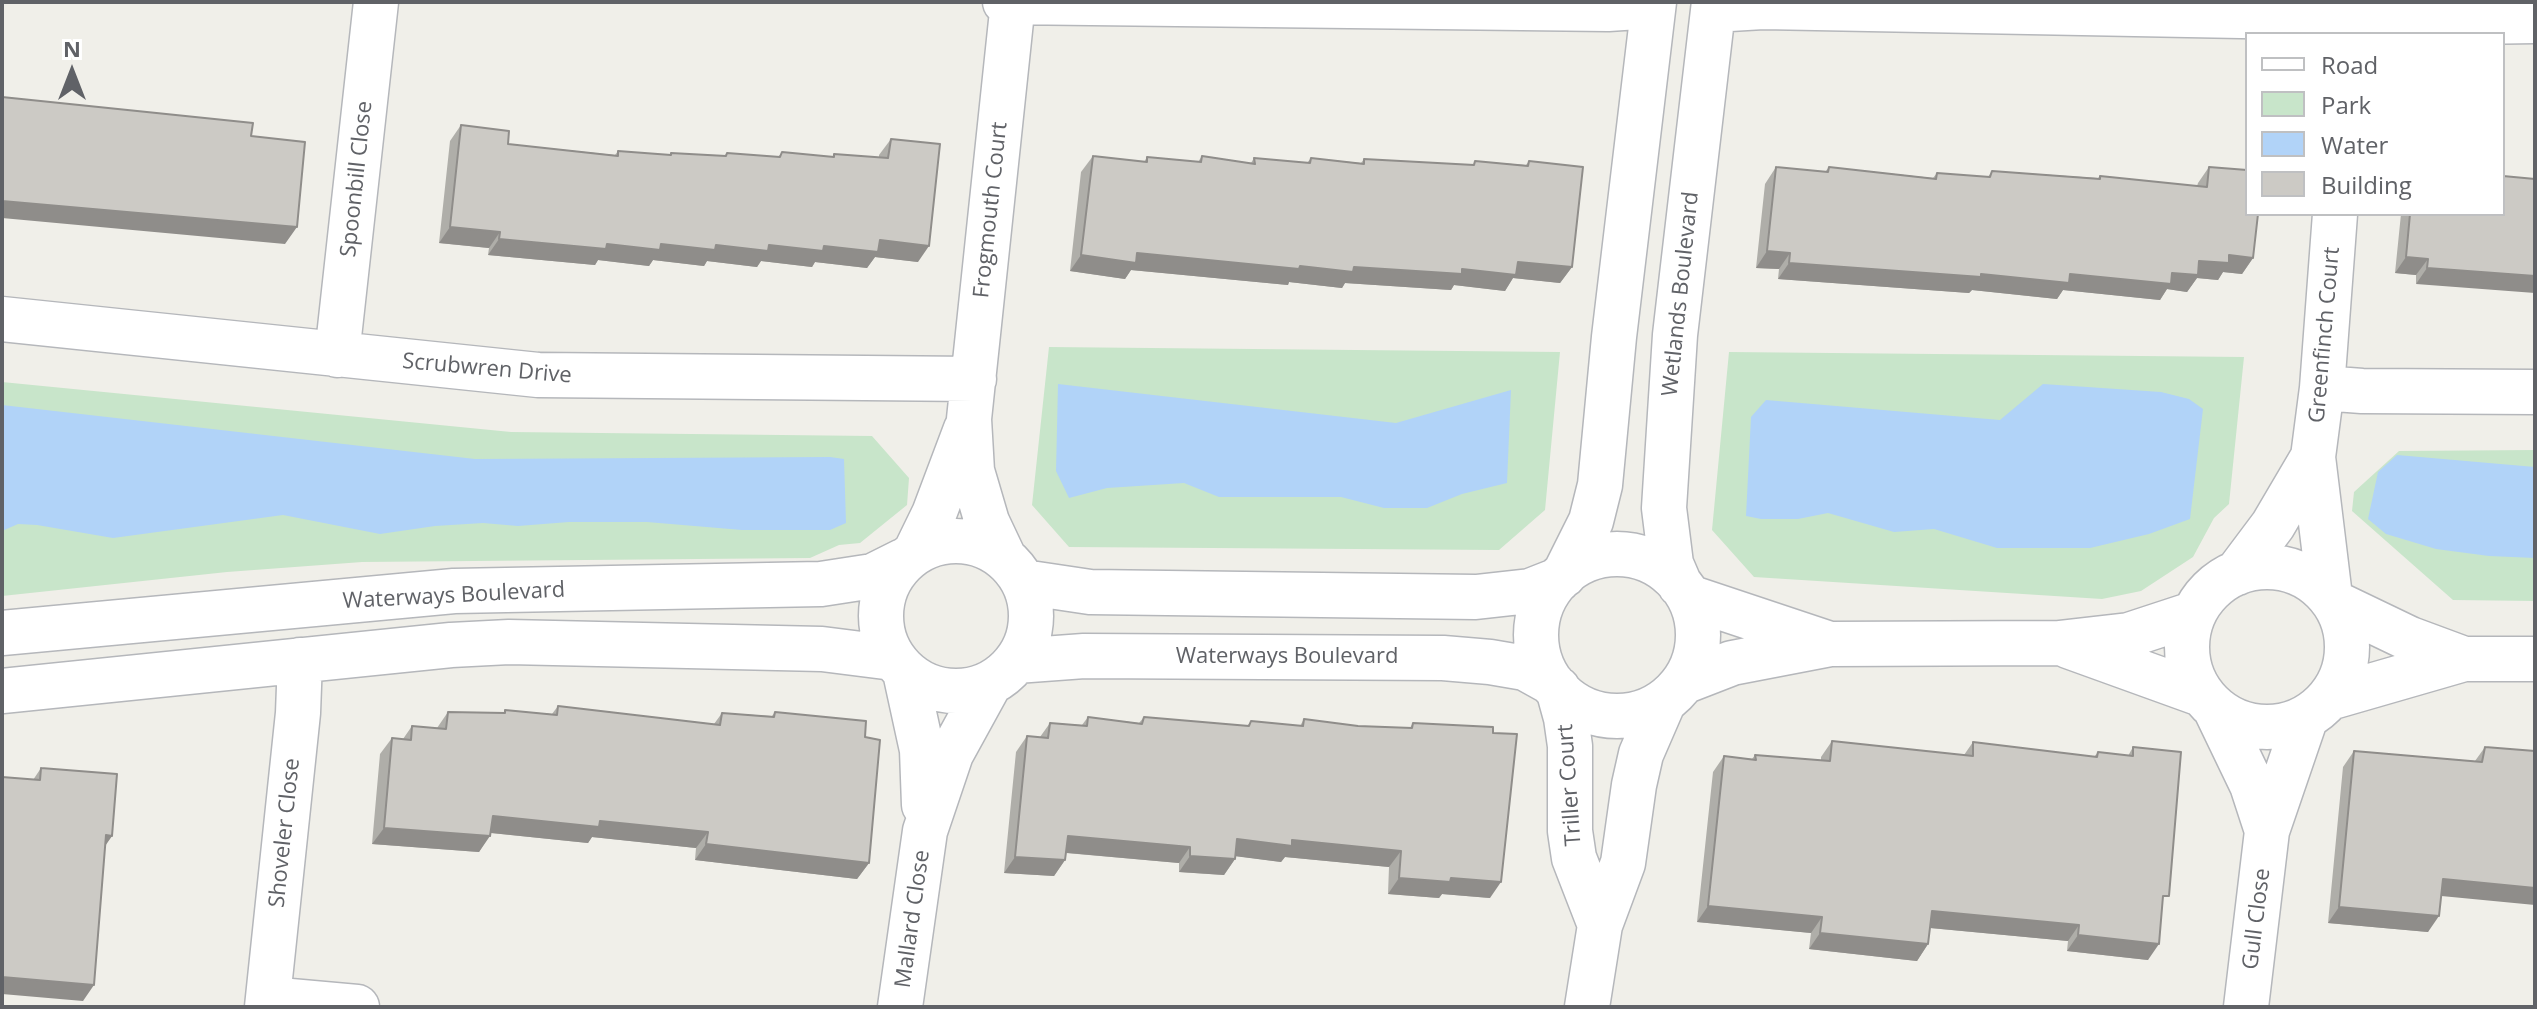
<!DOCTYPE html>
<style>
body{margin:0}
#map{position:relative;width:2537px;height:1009px;overflow:hidden;background:#f0efe9;font-family:"Open Sans",sans-serif}
canvas{display:block}
.frame{position:absolute;inset:0;border:4px solid #606267;pointer-events:none}
.legend{position:absolute;left:2245px;top:32px;width:260px;height:184px;box-sizing:border-box;background:#fff;border:2px solid #bfc0c2;margin:0;padding:10px 14px;list-style:none;font-size:24px;color:#606267}
.legend li{display:flex;align-items:center;gap:16px;height:40px}
.legend b{width:40px;border:2px solid #bfc0c2}
.north{position:absolute;left:32px;top:32px;width:80px;height:80px;-webkit-text-stroke:6px #fff;paint-order:stroke;rotate:0deg;font-size:22px;font-weight:700;line-height:32px;text-align:center;color:#606267}
.north::after{content:'';display:block;margin:auto;width:28px;height:36px;background:#606267;clip-path:polygon(50% 0,100% 100%,50% 72%,0 100%)}
</style>
<div id="map">
<canvas width="2537" height="1009"></canvas>
<div class="frame"></div>
<ul class="legend">
<li><b style="height:10px;background:#fff"></b>Road</li>
<li><b style="height:22px;background:#c8e5ca"></b>Park</li>
<li><b style="height:22px;background:#b1d3f8"></b>Water</li>
<li><b style="height:22px;background:#cccac5"></b>Building</li>
</ul>
<div class="north">N</div>
</div>
<script>
const ctx = document.querySelector('canvas').getContext('2d');
ctx.lineJoin = 'round';
function fillPath(path, color) { ctx.fillStyle = color; ctx.fill(path, 'evenodd'); }
const toPath = rows => new Path2D(rows.map(r => 'M' + r).join(''));
function stroke(path, color, width, dash) { ctx.strokeStyle = color; ctx.lineWidth = width; ctx.lineCap = dash ? 'butt' : 'round'; ctx.setLineDash(dash || []); ctx.stroke(path); }
function write(font, color, halo, rows, align = 'center') {
  ctx.font = font + ' "Open Sans",sans-serif'; ctx.lineWidth = 7; ctx.setLineDash([]); ctx.textBaseline = 'middle'; ctx.strokeStyle = halo; ctx.fillStyle = color; for (const [text, x, y, turn = 0] of rows) {
    ctx.save(); ctx.translate(x, y); ctx.rotate((+turn || 0) * Math.PI / 180); ctx.textAlign = isNaN(turn) ? turn : align; if (halo) ctx.strokeText(text, 0, 0); ctx.fillText(text, 0, 0); ctx.restore();
  }
}
fillPath(toPath([
 [1049,347,1560,352,1545,510,1499,550,1069,547,1032,505],
 [1729,352,2244,357,2229,504,2214,518,2193,557,2141,591,2102,599,1754,577,1712,530],
 [2,382,511,432,872,436,909,478,907,505,860,543,839,545,810,558,362,562,227,572,2,596],
 [2535,450,2535,601,2453,600,2352,511,2354,492,2399,451]
]), '#c8e5ca');
fillPath(toPath([
 [1058,384,1396,423,1511,390,1507,483,1462,494,1427,508,1384,508,1341,497,1219,497,1184,483,1107,488,1069,498,1056,471],
 [2043,384,2161,392,2189,399,2203,409,2190,519,2149,534,2090,548,1997,548,1934,529,1894,532,1828,513,1798,519,1761,519,1746,516,1751,417,1766,400,2000,420],
 [2,405,475,459,830,457,844,459,846,523,830,530,742,530,647,522,569,522,518,526,483,523,435,526,380,534,283,515,113,538,37,525,18,524,2,531],
 [2397,455,2535,467,2535,558,2489,556,2436,549,2386,534,2368,519,2378,472]
]), '#b1d3f8');
const minor = toPath([
 [1005,2,1608,9,1653,6],
 [1713,10,1763,7,2294,17,2348,24,2535,21],
 [2,319,538,375,974,379],
 [337,355,376,2],
 [2322,388,2362,391,2535,392],
 '881 616a75 75 0 1 1 150 0a75 75 0 1 1-150 0Z',
 [915,553,934,514,966,429],
 '1536 635a81 81 0 1 1 162 0a81 81 0 1 1-162 0Z',
 [1004,558,987,522,972,471,969,419,1013,2],
 '2187 647a80 80 0 1 1 160 0a80 80 0 1 1-160 0Z',
 [2237,573,2273,525,2313,457],
 [1564,575,1591,521,1600,485,1614,337,1654,2],
 [1023,582,1090,592,1476,597,1530,591,1558,580],
 [1680,585,1671,564,1664,508,1675,335,1714,2],
 [1689,597,1827,643],
 [2330,597,2313,457,2322,388,2335,214],
 [2335,603,2410,639,2464,659],
 [2,633,454,591,821,584,873,576,903,561],
 [2068,646,2201,694],
 [1016,661,1084,656,1443,658,1490,662,1525,668,1552,683],
 [905,672,922,750,924,805],
 [1683,682,1732,663,1831,644,2059,643,2129,635,2193,614],
 [1558,689,1566,718,1570,746,1570,831,1574,858,1600,925],
 [2,691,451,645,509,642,822,649,893,658],
 [2329,698,2464,659,2535,659],
 [2215,708,2252,785,2267,831],
 [268,999,357,1007],
 [267,1007,298,713,300,660],
 [900,1007,925,831,951,754,990,683],
 [1587,1007,1600,925,1623,863,1634,785,1641,754,1664,701],
 [2246,1007,2267,831,2306,717]
]);
stroke(minor, '#b5b7bb', 47);
stroke(minor, '#fff', 44);
fillPath(toPath([
 [461,125,508,144,615,155,618,151,669,155,671,153,724,156,727,153,778,157,782,152,832,157,834,154,879,158,879,155,891,139,918,262,875,257,867,268,815,262,812,267,761,261,757,267,707,261,704,266,653,260,649,266,598,260,595,265,488,255,489,248,439,243,450,141],
 [1093,156,1144,162,1147,157,1198,162,1202,156,1251,163,1254,158,1307,163,1311,158,1361,163,1364,159,1473,165,1475,161,1526,165,1529,161,1572,267,1560,283,1513,278,1505,291,1454,285,1451,290,1345,283,1342,288,1289,282,1288,285,1131,270,1125,279,1070,271,1081,172],
 [1776,167,1825,172,1829,167,1933,178,1937,173,1988,177,1992,171,2098,178,2100,176,2197,186,2198,183,2209,167,2253,258,2242,274,2223,272,2218,280,2197,278,2187,292,2167,289,2160,300,2063,290,2057,299,1972,290,1969,293,1778,279,1779,269,1756,268,1765,184],
 [2401,214,2503,214,2416,284,2416,275,2395,273],
 [558,706,714,724,722,713,772,716,775,712,865,737,869,863,857,879,695,860,696,848,592,837,588,843,491,833,479,852,372,844,380,754,392,738,403,739,412,726,437,728,448,712,503,713,505,710,552,714],
 [1088,717,1139,723,1144,717,1247,726,1251,721,1300,726,1304,719,1358,726,1410,728,1413,723,1490,898,1442,894,1439,898,1388,894,1389,867,1285,857,1281,862,1236,856,1235,859,1224,875,1179,872,1179,863,1066,853,1065,860,1054,876,1004,873,1016,752,1027,736,1040,737,1050,723,1082,725],
 [1832,741,1964,755,1973,742,2094,757,2098,752,2128,756,2133,747,2162,906,2148,960,2067,951,2068,941,1930,928,1928,944,1917,961,1809,949,1811,933,1697,922,1713,772,1724,756,1752,759,1755,755,1821,760,1821,757],
 [2485,747,2535,751,2441,896,2428,932,2328,923,2343,767,2354,751,2475,761],
 [41,768,112,836,105,845,83,1001,33,780]
]), '#afaea9');
fillPath(toPath([
 [2,201,297,227,285,244,2,218],
 [450,227,500,232,489,248,439,243],
 [499,239,607,244,824,246,880,240,929,246,918,262,875,257,867,268,815,262,812,267,761,261,757,267,707,261,704,266,653,260,649,266,598,260,595,265,488,255],
 [1767,251,1790,253,1779,269,1756,268],
 [1137,253,1300,266,1462,269,1518,262,1572,267,1560,283,1513,278,1505,291,1454,285,1451,290,1345,283,1342,288,1289,282,1288,285,1131,270,1125,279,1070,271,1081,255],
 [2229,255,2253,258,2242,274,2223,272,2218,280,2197,278,2187,292,2167,289,2160,300,2063,290,2057,299,1972,290,1969,293,1778,279,1789,263,1981,274,2172,273,2199,261],
 [2406,257,2428,259,2416,275,2395,273],
 [2427,268,2535,276,2535,293,2416,284],
 [493,816,600,821,708,832,696,848,592,837,588,843,482,832],
 [384,828,490,836,479,852,372,844],
 [106,835,112,836,101,852],
 [1068,836,1190,847,1179,863,1057,852],
 [1237,839,1292,840,1401,851,1389,867,1285,857,1281,862,1226,855],
 [706,844,869,863,857,879,695,860],
 [1190,856,1235,859,1224,875,1179,872],
 [1015,857,1065,860,1054,876,1004,873],
 [1399,878,1451,878,1501,882,1490,898,1442,894,1439,898,1388,894],
 [2443,879,2535,888,2535,905,2431,895],
 [1708,906,1822,917,1811,933,1697,922],
 [2339,907,2439,916,2428,932,2328,923],
 [1932,911,2079,925,2068,941,1920,927],
 [1820,933,1928,944,1917,961,1809,949],
 [2078,935,2159,944,2148,960,2067,951],
 [2,977,94,985,83,1001,2,994]
]), '#8f8d8a');
const building = toPath([
 [2,97,253,123,251,136,305,142,297,227,2,201,2,97],
 [461,125,509,131,508,144,618,156,618,151,671,155,671,153,726,156,727,153,780,157,782,152,834,157,834,154,888,158,891,139,940,144,929,246,880,240,878,252,824,246,823,251,769,245,768,251,716,245,715,250,661,244,660,250,607,244,606,249,499,239,500,232,450,227,461,125],
 [1093,156,1147,162,1147,157,1201,162,1202,156,1255,164,1254,158,1310,163,1311,158,1364,164,1364,159,1474,165,1475,161,1528,166,1529,161,1583,167,1572,267,1518,262,1516,275,1462,269,1462,274,1354,267,1353,272,1300,266,1299,269,1137,253,1136,263,1081,255,1093,156],
 [1776,167,1828,172,1829,167,1936,179,1937,173,1990,177,1992,171,2100,179,2100,176,2207,187,2209,167,2247,170,2247,214,2258,214,2253,258,2229,255,2229,263,2199,261,2198,275,2172,273,2171,284,2070,274,2069,283,1981,274,1981,277,1789,263,1790,253,1767,251,1776,167],
 [2503,176,2535,179,2535,276,2427,268,2428,259,2406,257,2410,214,2503,214,2503,176],
 [558,706,720,725,722,713,774,717,775,712,866,721,865,737,880,740,869,863,706,844,708,832,600,821,599,827,493,816,490,836,384,828,392,738,411,740,412,726,446,729,448,712,505,713,505,710,557,715,558,706],
 [1088,717,1142,724,1144,717,1249,726,1251,721,1303,726,1304,719,1358,726,1412,728,1413,723,1493,727,1493,733,1517,734,1501,882,1451,878,1450,882,1399,878,1401,851,1292,840,1292,846,1237,839,1235,859,1190,856,1190,847,1068,836,1065,860,1015,857,1027,736,1048,738,1050,723,1087,726,1088,717],
 [1832,741,1973,756,1973,742,2097,757,2098,752,2133,756,2133,747,2181,752,2169,896,2163,896,2159,944,2078,935,2079,925,1932,911,1928,944,1820,933,1822,917,1708,906,1724,756,1756,760,1755,755,1830,761,1832,741],
 [2485,747,2535,751,2535,888,2443,879,2439,916,2339,907,2354,751,2482,762,2485,747],
 [41,768,117,774,112,836,106,835,94,985,2,977,2,777,40,780,41,768]
]);
fillPath(building, '#cccac5');
stroke(building, '#8f8d8a', 2);
write('22px', '#606267', '#fff', [
 ["Spoonbill Close",357,179,-84],
 ["Frogmouth Court",991,210,-84],
 ["Wetlands Boulevard",1681,294,-84],
 ["Greenfinch Court",2325,335,-85],
 ["Scrubwren Drive",487,369,5],
 ["Waterways Boulevard",454,596,-3],
 ["Waterways Boulevard",1287,657],
 ["Triller Court",1570,785,-94],
 ["Shoveler Close",285,833,-84],
 ["Mallard Close",913,919,-82],
 ["Gull Close",2257,919,-83]
]);
</script>
